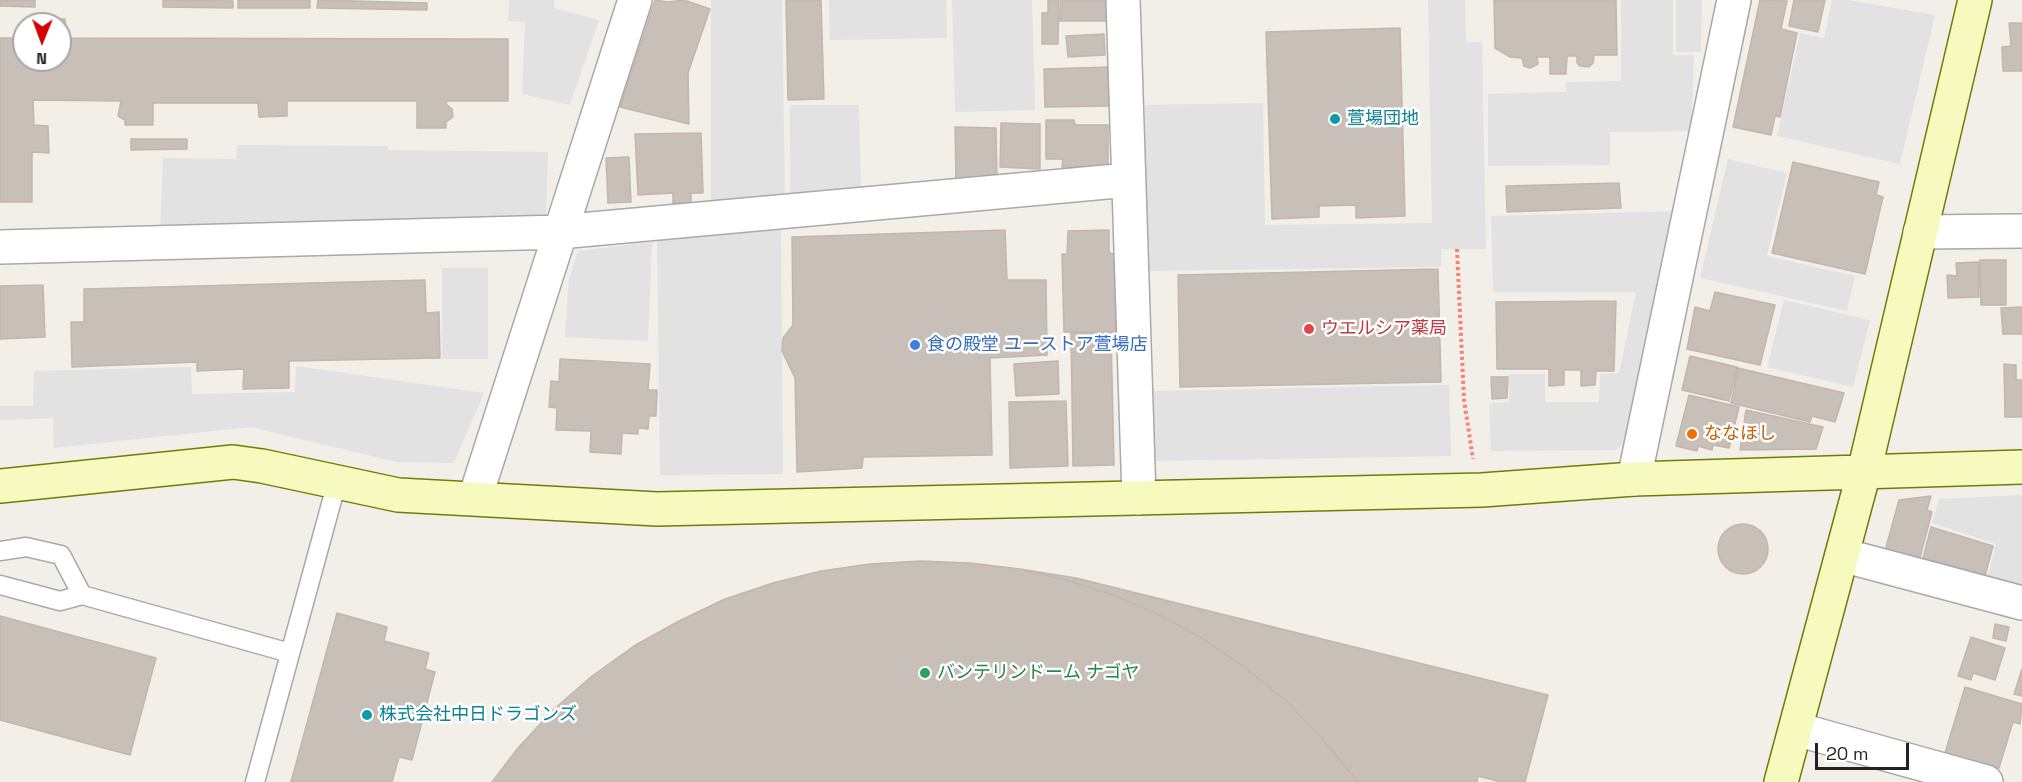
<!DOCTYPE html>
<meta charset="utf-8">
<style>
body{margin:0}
#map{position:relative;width:2022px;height:782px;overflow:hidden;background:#f2efe9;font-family:"Space Grotesk",sans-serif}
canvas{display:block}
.north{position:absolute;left:12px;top:12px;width:60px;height:60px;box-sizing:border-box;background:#fff;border:2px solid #a7a7a7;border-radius:50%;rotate:181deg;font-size:16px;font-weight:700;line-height:24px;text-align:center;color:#222}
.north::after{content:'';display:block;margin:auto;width:21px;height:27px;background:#d40000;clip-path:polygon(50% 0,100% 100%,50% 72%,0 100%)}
.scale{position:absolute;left:1815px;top:743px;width:94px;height:27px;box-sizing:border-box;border:3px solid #222;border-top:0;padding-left:8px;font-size:18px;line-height:21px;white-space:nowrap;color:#222;-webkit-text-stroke:4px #fff;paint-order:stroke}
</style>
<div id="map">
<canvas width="2022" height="782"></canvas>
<div class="north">N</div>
<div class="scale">20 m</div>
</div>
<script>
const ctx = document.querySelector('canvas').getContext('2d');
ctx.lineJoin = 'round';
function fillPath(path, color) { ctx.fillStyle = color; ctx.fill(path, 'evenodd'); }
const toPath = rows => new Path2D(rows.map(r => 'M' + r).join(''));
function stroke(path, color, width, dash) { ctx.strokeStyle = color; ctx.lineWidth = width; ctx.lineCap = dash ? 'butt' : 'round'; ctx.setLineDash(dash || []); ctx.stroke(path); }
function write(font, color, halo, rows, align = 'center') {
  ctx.font = font + ' "Space Grotesk","Noto Sans JP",sans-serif'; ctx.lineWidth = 5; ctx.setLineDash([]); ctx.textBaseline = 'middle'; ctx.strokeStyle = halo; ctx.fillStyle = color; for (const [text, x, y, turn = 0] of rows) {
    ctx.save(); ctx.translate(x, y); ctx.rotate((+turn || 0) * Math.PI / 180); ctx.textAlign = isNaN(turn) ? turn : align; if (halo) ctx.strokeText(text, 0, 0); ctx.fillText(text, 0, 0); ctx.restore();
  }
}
fillPath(toPath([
 [509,0,554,0,554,8,599,20,570,105,522,94,525,22,508,21],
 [711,0,782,0,785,199,711,206],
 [829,0,946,0,947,38,830,40],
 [952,0,1032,0,1035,110,955,112],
 [1428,0,1465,0,1466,42,1482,42,1486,249,1441,249,1441,267,1147,271,1145,105,1263,103,1265,225,1432,223],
 [1621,0,1673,0,1673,55,1694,55,1691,131,1610,132,1610,165,1488,166,1488,94,1566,92,1566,82,1621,81],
 [1676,0,1702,0,1701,52,1676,52],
 [1832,0,1848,0,1935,15,1900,164,1777,136,1800,33,1824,38],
 [790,105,859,105,861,190,790,197],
 [237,145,388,146,388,150,548,152,546,221,160,233,163,158,236,159],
 [1728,159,1787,173,1767,256,1855,276,1847,311,1700,278],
 [1679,211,1628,441,1615,450,1491,451,1489,403,1509,402,1509,374,1545,374,1545,402,1599,402,1600,374,1619,373,1636,292,1493,292,1491,216],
 [781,227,783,474,660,475,657,238],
 [652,242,648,341,565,337,569,278,578,251],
 [442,268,488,268,488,359,442,359],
 [1784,300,1870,320,1853,387,1767,367],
 [296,366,484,393,454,463,396,462,251,427,54,448,53,418,0,420,0,406,33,406,34,371,191,367,192,394,295,392],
 [1449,385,1451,456,1153,461,1152,391],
 [2022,495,2022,587,1987,579,1996,544,1932,523,1939,499]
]), '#e2e2e2');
const building = toPath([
 [0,0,35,0,35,7,0,6,0,0],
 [163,0,233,1,233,8,163,7,163,0],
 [238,0,310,0,310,8,238,8,238,0],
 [318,0,427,3,427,10,317,8,318,0],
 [655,0,668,2,684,0,710,9,688,73,689,124,620,107,655,0],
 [786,0,821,0,824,99,788,100,786,0],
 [1048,0,1059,0,1058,44,1042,44,1042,13,1048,13,1048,0],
 [1061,0,1107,0,1107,21,1060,21,1061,0],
 [1494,0,1616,0,1617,55,1594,55,1593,63,1589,67,1580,66,1577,63,1577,56,1567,56,1566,74,1550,74,1550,57,1537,57,1538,64,1530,68,1524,66,1522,58,1510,57,1495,48,1494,0],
 [1760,0,1787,1,1781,29,1797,33,1780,117,1775,116,1771,135,1733,127,1760,0],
 [1794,0,1825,0,1818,32,1789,26,1794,0],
 [36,19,65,19,66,38,508,39,508,101,447,101,446,104,452,109,453,117,446,122,446,128,417,128,417,101,287,101,287,116,259,117,258,103,153,103,153,125,125,125,125,120,118,116,121,101,33,100,34,125,48,126,49,153,32,152,32,202,0,202,0,38,24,38,24,60,60,60,60,24,36,24,36,19],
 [2009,23,2022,23,2022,71,2003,71,2002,47,2011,46,2009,23],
 [1400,28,1405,216,1356,218,1356,205,1319,206,1319,217,1272,219,1266,32,1400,28],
 [1104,34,1105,55,1068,57,1066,36,1104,34],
 [1110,67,1111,106,1045,107,1044,69,1110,67],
 [1046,120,1074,120,1075,125,1108,125,1108,169,1062,167,1063,159,1046,159,1046,120],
 [1001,123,1040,124,1040,169,1000,167,1001,123],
 [955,127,996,128,997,179,956,179,955,127],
 [701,133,703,193,691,193,691,203,673,203,673,193,638,195,635,134,701,133],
 [131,139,187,139,187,149,131,150,131,139],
 [629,157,631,202,608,203,606,158,629,157],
 [1793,162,1879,182,1876,195,1883,197,1865,274,1772,253,1793,162],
 [1619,183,1621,208,1507,212,1506,186,1619,183],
 [1005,230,1007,280,1046,280,1047,355,990,358,992,455,863,457,862,468,797,472,795,378,782,351,783,338,793,325,792,237,1005,230],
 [1109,230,1109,253,1114,254,1116,332,1064,332,1062,254,1067,254,1068,231,1109,230],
 [1980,260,2006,260,2006,305,1981,305,1980,260],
 [1979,262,1979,297,1948,298,1947,275,1957,276,1956,263,1979,262],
 [1438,269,1441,382,1180,387,1178,275,1438,269],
 [425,280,426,313,439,312,440,358,289,361,289,388,243,389,244,369,197,371,197,362,72,367,71,322,84,322,84,289,425,280],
 [43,285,45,337,0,339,0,286,43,285],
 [1715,292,1775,305,1760,365,1687,349,1695,307,1710,311,1715,292],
 [1616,301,1614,371,1596,371,1595,385,1581,386,1581,370,1564,370,1564,385,1549,386,1549,369,1497,369,1496,302,1616,301],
 [2022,307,2022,334,2003,334,2001,308,2022,307],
 [1071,333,1111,333,1114,465,1073,466,1071,333],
 [1690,356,1737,367,1729,401,1682,390,1690,356],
 [560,359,650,364,648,390,657,390,656,416,649,416,648,429,638,428,638,434,622,433,621,454,590,452,591,431,556,430,557,408,549,407,551,381,559,382,560,359],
 [1058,361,1059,394,1016,396,1014,364,1058,361],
 [2004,364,2016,365,2016,380,2022,380,2022,417,2005,417,2004,364],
 [1738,368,1844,393,1835,422,1812,416,1810,422,1731,403,1738,368],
 [1491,377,1508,377,1507,398,1492,399,1491,377],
 [1689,395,1739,407,1729,448,1713,445,1712,450,1698,446,1697,451,1676,446,1689,395],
 [1066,401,1068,466,1010,468,1009,402,1066,401],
 [1746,410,1823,427,1816,449,1740,450,1746,410],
 [1931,496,1927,510,1932,512,1919,561,1885,551,1899,500,1931,496],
 '1718 549a25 25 0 1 1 50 0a25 25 0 1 1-50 0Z',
 [1931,527,1993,546,1985,576,1923,558,1931,527],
 [921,561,970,563,1020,569,1069,581,1116,596,1162,616,1205,640,1247,669,1285,700,1320,736,1358,782,492,782,518,748,553,710,592,676,634,646,679,621,725,599,773,583,821,571,870,564,921,561],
 [1020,569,1076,578,1548,695,1525,782,1501,782,1478,776,1477,782,1358,782,1320,736,1285,700,1247,669,1205,640,1162,616,1116,596,1069,581,1020,569],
 [337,613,387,627,384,641,429,653,425,669,435,672,412,760,399,757,392,782,291,782,337,613],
 [0,616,156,658,130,755,0,720,0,616],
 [1995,624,2009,627,2006,641,1993,638,1995,624],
 [1971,637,2005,648,1995,680,1973,673,1971,680,1958,676,1971,637],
 [2022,669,2022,696,2014,694,2022,669],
 [1965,687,2022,704,2020,724,2013,722,1999,768,1945,753,1965,687]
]);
fillPath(building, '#c7bfb8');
stroke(building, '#c4b6ab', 1.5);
const lane = toPath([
 [0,551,26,547,61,555,82,595],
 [0,585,60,601,82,595,290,653],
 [255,782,337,482]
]);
const street = toPath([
 [1123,0,1139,498],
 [1920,232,2022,231],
 [0,247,559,232,1128,180],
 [1634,479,1734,0],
 [475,498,635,0],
 [1842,555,2022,603],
 [1796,729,1986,782]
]);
const secondary = toPath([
 [0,486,233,462,262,466,398,495,657,509,1482,490,1634,479,2022,467],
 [1781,782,1864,472,1975,0]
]);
stroke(lane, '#a9a9a9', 21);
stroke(street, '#a9a9a9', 36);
stroke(secondary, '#707d05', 36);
stroke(toPath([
 [1457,249,1464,400,1473,459]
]), '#fa8072', 4, [3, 3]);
stroke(lane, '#fff', 18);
stroke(street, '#fff', 33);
stroke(secondary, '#f7fabf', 33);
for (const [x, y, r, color] of [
 [1335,119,6,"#0f9aa8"],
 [1309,329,6,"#e0444e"],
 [915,345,6,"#3f7fe0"],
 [1692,434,6,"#e8710a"],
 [925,673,6,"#2e9e5b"],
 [367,715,6,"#0f9aa8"]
]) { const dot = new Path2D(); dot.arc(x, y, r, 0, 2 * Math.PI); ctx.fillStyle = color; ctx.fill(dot); stroke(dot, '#fff', 2); }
write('18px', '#0d838f', '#fff', [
 ["萱場団地",1347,119],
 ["株式会社中日ドラゴンズ",379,715]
], 'left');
write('18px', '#be3a42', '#fff', [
 ["ウエルシア薬局",1321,329]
], 'left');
write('18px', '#366cbe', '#fff', [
 ["食の殿堂 ユーストア萱場店",927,345]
], 'left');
write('18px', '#c56008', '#fff', [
 ["ななほし",1704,434]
], 'left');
write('18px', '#27864d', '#fff', [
 ["バンテリンドーム ナゴヤ",937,673]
], 'left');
</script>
